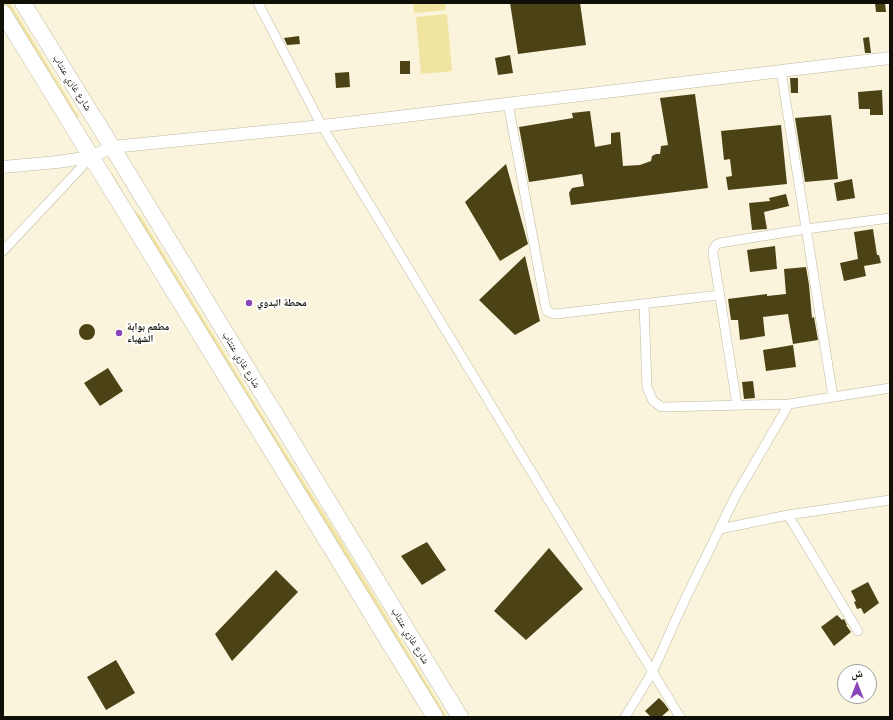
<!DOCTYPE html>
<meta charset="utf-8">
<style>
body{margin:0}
#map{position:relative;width:893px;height:720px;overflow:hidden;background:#f9f4db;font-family:"Noto Sans","Noto Naskh Arabic",sans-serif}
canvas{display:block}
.frame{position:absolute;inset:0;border:4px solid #111007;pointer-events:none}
.north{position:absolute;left:837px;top:664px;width:40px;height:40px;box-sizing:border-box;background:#fff;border:1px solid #a09f9c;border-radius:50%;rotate:0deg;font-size:11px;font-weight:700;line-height:16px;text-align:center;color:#111007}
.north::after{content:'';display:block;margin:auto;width:14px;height:18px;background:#8745b9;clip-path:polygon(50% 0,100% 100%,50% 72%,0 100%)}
</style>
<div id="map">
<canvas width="893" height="720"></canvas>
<div class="frame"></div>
<div class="north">ش</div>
</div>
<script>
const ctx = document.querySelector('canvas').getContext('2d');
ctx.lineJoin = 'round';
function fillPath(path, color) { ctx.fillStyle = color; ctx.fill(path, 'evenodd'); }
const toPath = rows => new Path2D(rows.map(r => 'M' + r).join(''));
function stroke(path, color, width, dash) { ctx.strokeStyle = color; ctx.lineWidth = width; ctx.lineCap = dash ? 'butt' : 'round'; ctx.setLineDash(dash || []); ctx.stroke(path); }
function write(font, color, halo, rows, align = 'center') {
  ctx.font = font + ' "Noto Sans","Noto Naskh Arabic",sans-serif'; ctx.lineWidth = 4; ctx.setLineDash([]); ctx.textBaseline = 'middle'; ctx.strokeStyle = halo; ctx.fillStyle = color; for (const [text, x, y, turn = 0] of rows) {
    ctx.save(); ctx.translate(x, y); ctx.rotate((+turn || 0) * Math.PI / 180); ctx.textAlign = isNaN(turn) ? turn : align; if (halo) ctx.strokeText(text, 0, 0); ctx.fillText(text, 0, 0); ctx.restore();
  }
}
fillPath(toPath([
 [5,3,10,3,79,117,77,118,50,73,44,68,25,39],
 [413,3,445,3,446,10,414,13],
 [447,14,452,71,421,74,416,17],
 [112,173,133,210,140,215,275,436,340,539,447,717,442,717,109,174]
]), '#f1e3a0');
fillPath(toPath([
 [510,3,580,3,586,45,518,54],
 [875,3,885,3,886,12,876,12],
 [299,36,300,44,287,45,284,38],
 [869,37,871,53,865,53,863,38],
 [510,55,513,73,498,75,495,58],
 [400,61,410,61,410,74,400,74],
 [349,72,350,87,336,88,335,73],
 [790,78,798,78,798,93,791,93],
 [882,90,883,115,870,115,870,109,859,109,858,92],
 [695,94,708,188,571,205,569,193,572,188,584,186,582,174,529,182,519,127,573,118,572,113,590,111,595,147,611,144,611,133,620,132,623,166,640,165,651,161,652,156,656,154,660,154,661,146,668,145,660,98],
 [831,115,838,179,805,182,795,118],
 [781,125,787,184,728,190,726,177,732,176,730,159,724,160,721,131],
 [506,164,528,244,500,261,465,202],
 [852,179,855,198,837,201,834,183],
 [786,194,789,206,764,212,767,229,752,230,749,203,770,201,769,198],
 [873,229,877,255,879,255,881,263,864,266,866,276,844,281,840,263,858,259,854,232],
 [775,246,777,269,750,272,747,250],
 [525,256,540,321,515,335,479,300],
 [806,267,809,285,812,318,814,317,818,340,793,344,788,314,763,317,765,336,740,340,738,320,731,320,728,299,767,294,767,296,786,294,784,269],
 '79 332a8 8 0 1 1 16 0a8 8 0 1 1-16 0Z',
 [793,345,796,367,766,371,763,350],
 [108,368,123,391,100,406,84,383],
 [753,381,755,398,744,399,742,382],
 [427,542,446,570,422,585,401,556],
 [549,548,583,589,526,640,494,611],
 [276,570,298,592,232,661,215,634],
 [868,582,879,603,864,614,861,608,857,609,854,602,856,601,851,591],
 [837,615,842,620,844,619,847,625,846,625,851,632,834,646,821,627],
 [116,660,135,693,106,710,87,677],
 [659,698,664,703,669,710,661,717,651,717,645,711]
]), '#4b4216');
const street = toPath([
 [258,3,322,126,680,717],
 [781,71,833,397],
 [508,103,545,304,547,311,551,313,556,314,719,295],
 [3,251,91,157],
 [644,304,647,387,653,401,662,407,789,404,890,388],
 [737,405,713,253,713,250,716,245,720,243,806,229,890,218],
 [788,515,858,631],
 [720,529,788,515,890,500],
 [625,717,652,673,681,608,735,497,789,404]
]);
const secondary = toPath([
 [3,167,57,162,91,157,112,147,322,126,890,58]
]);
const highway = toPath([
 [23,3,112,147,460,717],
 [3,13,435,717]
]);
stroke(street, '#beb9a1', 10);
stroke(secondary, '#beb9a1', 13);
stroke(highway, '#beb9a1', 17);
stroke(street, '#fff', 9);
stroke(secondary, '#fff', 12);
stroke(highway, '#fff', 16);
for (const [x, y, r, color] of [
 [249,303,4,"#8745b9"],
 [119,333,4,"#8745b9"]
]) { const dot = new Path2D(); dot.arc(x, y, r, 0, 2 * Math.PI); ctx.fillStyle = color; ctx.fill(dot); stroke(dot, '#fff', 1.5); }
write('10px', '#111007', '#fff', [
 ["شارع غازي عنتاب",72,83,58],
 ["شارع غازي عنتاب",241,360,59],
 ["شارع غازي عنتاب",410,636,59]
]);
write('bold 10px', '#111007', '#fff', [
 ["محطة البدوي",257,303],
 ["مطعم بوابة",127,327],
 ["الشهباء",127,339]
], 'left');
</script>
